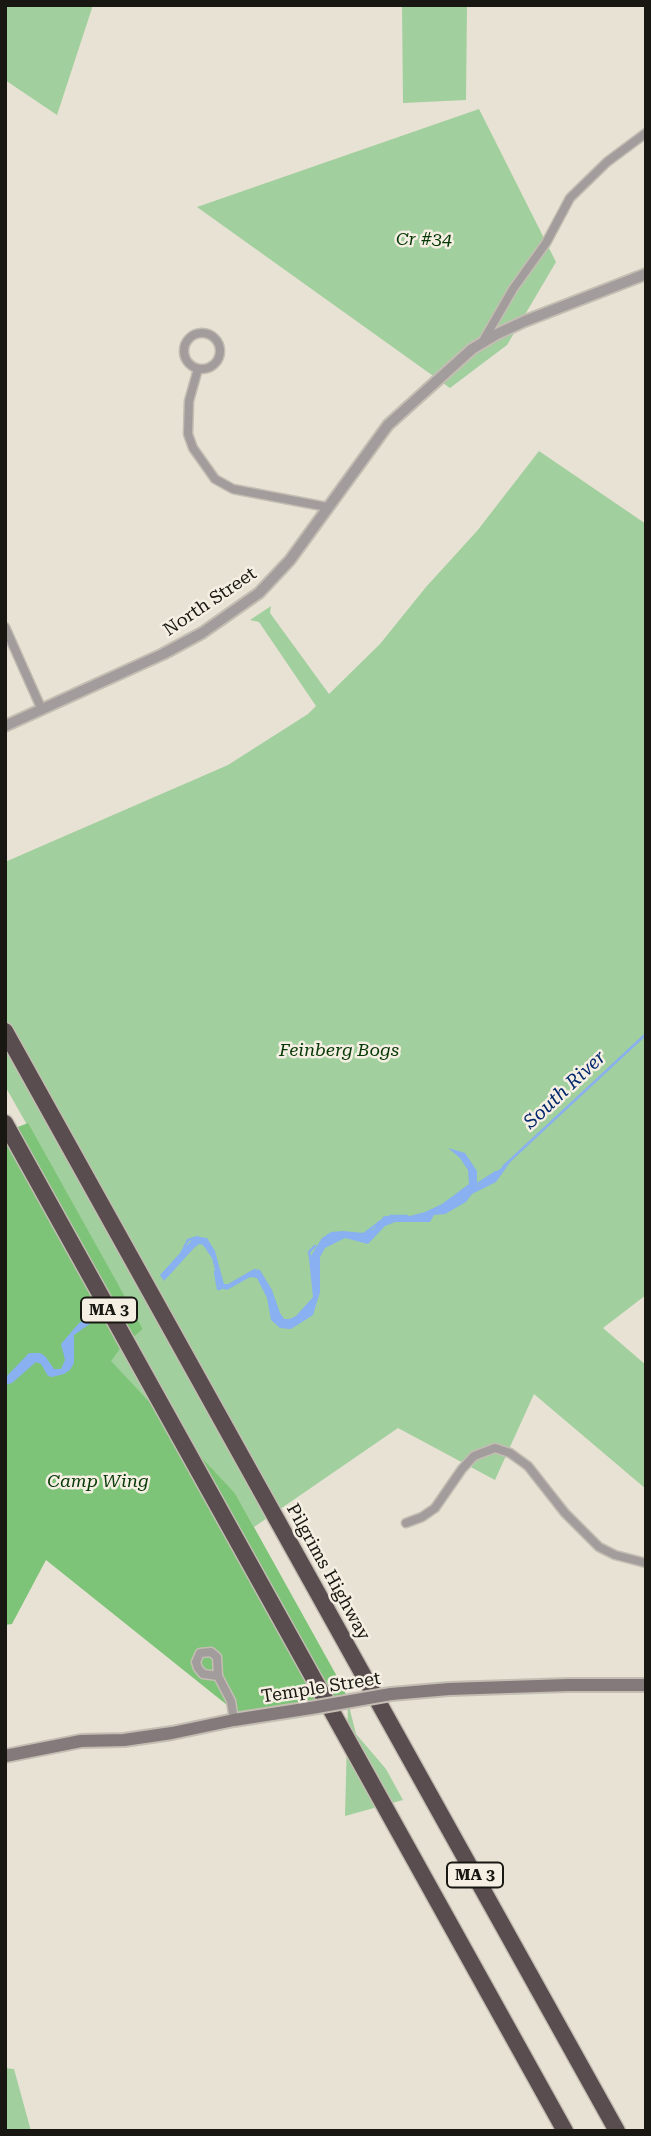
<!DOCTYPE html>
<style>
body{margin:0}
#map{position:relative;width:651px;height:2136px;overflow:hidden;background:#e8e2d5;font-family:"Roboto Serif",serif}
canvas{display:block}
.frame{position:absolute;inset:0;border:7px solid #191712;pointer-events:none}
</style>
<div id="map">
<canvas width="651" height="2136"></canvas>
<div class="frame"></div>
</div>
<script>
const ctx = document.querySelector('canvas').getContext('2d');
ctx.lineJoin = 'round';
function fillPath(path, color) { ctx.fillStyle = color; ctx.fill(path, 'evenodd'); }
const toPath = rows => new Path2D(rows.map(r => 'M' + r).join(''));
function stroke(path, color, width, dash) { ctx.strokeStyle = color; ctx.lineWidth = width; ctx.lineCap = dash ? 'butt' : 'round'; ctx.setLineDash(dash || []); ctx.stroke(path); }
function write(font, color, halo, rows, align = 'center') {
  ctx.font = font + ' "Roboto Serif",serif'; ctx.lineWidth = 5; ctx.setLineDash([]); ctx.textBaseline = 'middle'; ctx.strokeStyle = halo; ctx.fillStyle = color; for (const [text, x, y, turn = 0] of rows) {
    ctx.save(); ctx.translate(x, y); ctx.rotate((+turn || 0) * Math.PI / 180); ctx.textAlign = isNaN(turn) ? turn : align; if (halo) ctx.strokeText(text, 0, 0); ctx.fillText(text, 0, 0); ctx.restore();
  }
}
fillPath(toPath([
 [5,5,93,5,57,115,5,80],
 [402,5,467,5,466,100,403,103],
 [479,109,556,262,507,345,450,388,197,207],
 [539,451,646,524,646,1295,603,1328,646,1365,646,1489,534,1394,495,1480,398,1428,254,1527,235,1493,110,1361,120,1349,143,1329,5,1086,5,862,228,765,308,714,316,706,259,622,250,620,271,606,270,613,329,694,380,644,426,587,477,531],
 [348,1702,356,1734,386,1769,403,1800,345,1816],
 [5,2068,14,2069,31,2131,5,2131]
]), '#a1cf9d');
fillPath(toPath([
 [28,1123,143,1329,120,1349,111,1361,235,1493,344,1689,348,1702,252,1725,46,1560,12,1624,5,1625,5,1132]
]), '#7dc478');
fillPath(toPath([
 [448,1148,465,1153,477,1171,477,1186,511,1161,496,1182,472,1194,466,1202,445,1214,434,1215,430,1222,395,1222,385,1226,368,1244,345,1238,325,1248,320,1257,320,1292,313,1315,291,1329,280,1328,271,1320,267,1298,257,1278,250,1277,227,1290,219,1287,212,1258,203,1245,199,1244,194,1248,164,1281,160,1275,192,1240,200,1237,207,1238,215,1251,224,1284,228,1284,254,1269,260,1270,272,1290,280,1313,284,1319,290,1319,296,1316,313,1297,309,1259,322,1238,331,1232,343,1231,364,1233,374,1229,384,1216,410,1216,425,1212,442,1204,469,1184,468,1170,460,1158],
 [99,1310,101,1316,74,1335,74,1363,70,1370,64,1374,52,1377,48,1376,41,1364,36,1362,12,1383,5,1385,5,1378,29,1353,40,1353,45,1356,54,1369,61,1369,65,1360,61,1344,79,1323]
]), '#89b0f0');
stroke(toPath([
 [503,1167,646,1034],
 [474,1186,496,1172],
 [390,1216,407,1216],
 [364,1234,381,1221],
 [181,1254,188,1240,198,1237,199,1239],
 [310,1257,309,1252,315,1246],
 [215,1272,218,1289,222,1288]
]), '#89b0f0', 2.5);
const minor = toPath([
 '184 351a18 18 0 1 1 36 0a18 18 0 1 1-36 0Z',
 [483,341,513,289,546,243,570,198,607,162,646,133],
 [198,369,189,401,188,434,193,448,215,479,233,489,327,507],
 [5,627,42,710],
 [406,1523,422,1517,435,1508,462,1469,474,1456,495,1448,510,1453,528,1466,565,1513,599,1547,615,1555,646,1563],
 [218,1676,203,1674,198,1668,196,1662,200,1653,211,1652,217,1657,218,1676,231,1701,234,1720]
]);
const tertiary = toPath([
 [5,726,163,654,202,633,259,593,290,560,388,425,472,349,497,334,525,321,646,274]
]);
const secondary = toPath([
 [391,1694,449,1689,568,1685,646,1685],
 [5,1756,81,1741,124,1740,172,1733,234,1720,311,1708]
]);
const motorway = toPath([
 [5,1031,617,2131],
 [5,1123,565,2131]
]);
stroke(minor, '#c3bdb2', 11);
stroke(tertiary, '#c3bdb2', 14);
stroke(secondary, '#c3bdb2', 16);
stroke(motorway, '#c3bdb2', 19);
stroke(minor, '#a39c9d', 8);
stroke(tertiary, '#a39c9d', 10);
stroke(secondary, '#847a7b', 12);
stroke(motorway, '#5a4d4f', 16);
const secondaryBridge = toPath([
 [311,1708,391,1694]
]);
stroke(secondaryBridge, '#c3bdb2', 16, []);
stroke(secondaryBridge, '#847a7b', 12);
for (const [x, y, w] of [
 [109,1310,56],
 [475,1875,56]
]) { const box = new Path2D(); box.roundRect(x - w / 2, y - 12.5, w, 25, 5); ctx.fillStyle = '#f5efe3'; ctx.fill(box); stroke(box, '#191712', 2); }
write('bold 16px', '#191712', null, [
 ["MA 3",109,1310],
 ["MA 3",475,1875]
]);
write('italic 18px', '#063905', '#f5efe3', [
 ["Cr #34",424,240],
 ["Feinberg Bogs",339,1051],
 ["Camp Wing",98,1482]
]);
write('18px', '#191712', '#f5efe3', [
 ["North Street",210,602,-34],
 ["Pilgrims Highway",328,1572,61],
 ["Temple Street",321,1688,-9]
]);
write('italic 19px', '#00276c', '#f5efe3', [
 ["South River",565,1090,-43]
]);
</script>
